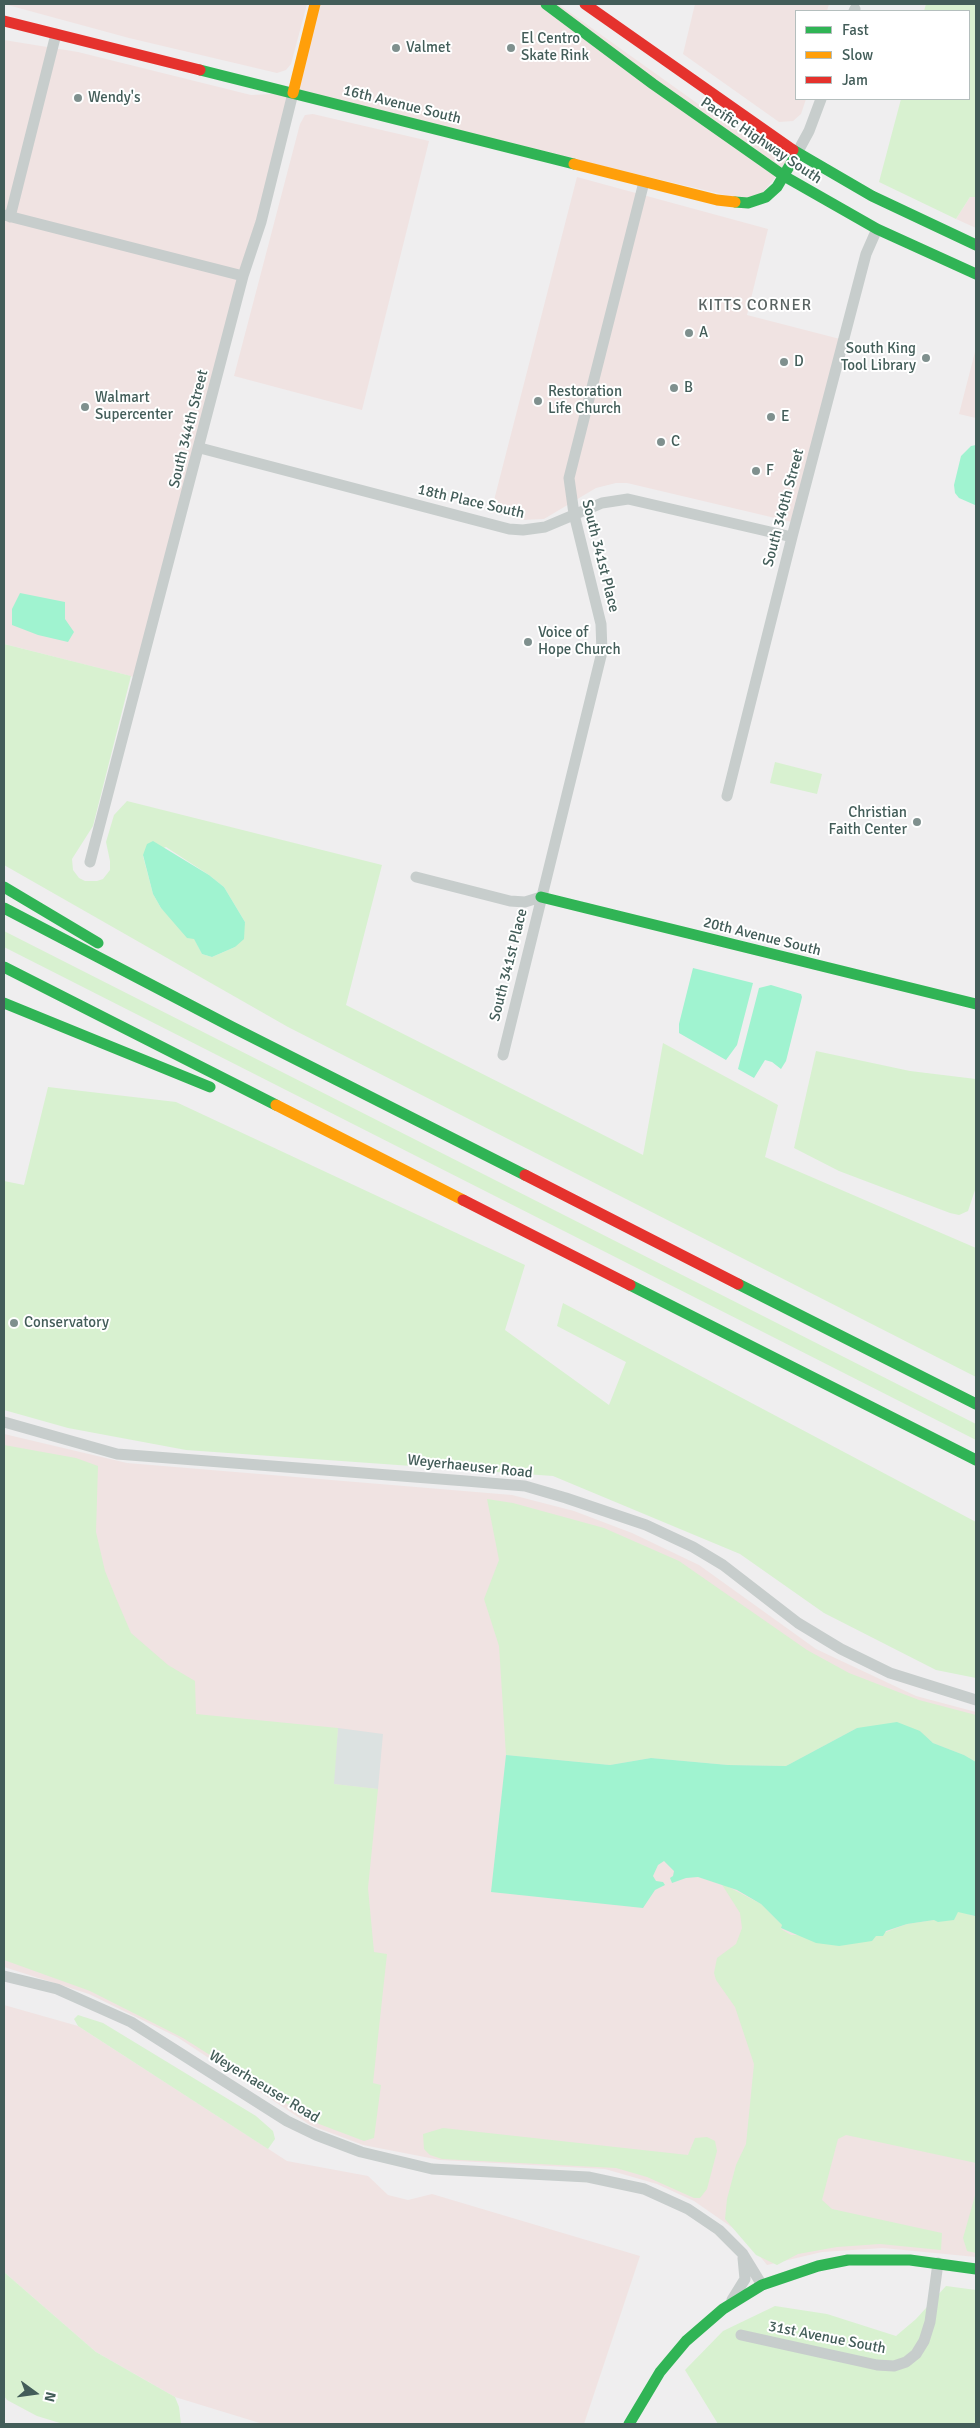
<!DOCTYPE html>
<style>
body{margin:0}
#map{position:relative;width:980px;height:2428px;overflow:hidden;background:#efeeef;font-family:Signika,sans-serif}
canvas{display:block}
.frame{position:absolute;inset:0;border:5px solid #435d59;pointer-events:none}
.legend{position:absolute;left:795px;top:10px;width:175px;height:90px;box-sizing:border-box;background:#fff;border:1px solid #b4bebd;margin:0;padding:6px 9px;list-style:none;font-size:15px;color:#435d59}
.legend li{display:flex;align-items:center;gap:10px;height:25px}
.legend b{width:25px;border:1px solid #b4bebd}
.north{position:absolute;left:10px;top:2368px;width:50px;height:50px;-webkit-text-stroke:4px #fff;paint-order:stroke;rotate:104deg;font-size:14px;font-weight:700;line-height:20px;text-align:center;color:#435d59}
.north::after{content:'';display:block;margin:auto;width:18px;height:22px;background:#435d59;clip-path:polygon(50% 0,100% 100%,50% 72%,0 100%)}
</style>
<div id="map">
<canvas width="980" height="2428"></canvas>
<div class="frame"></div>
<ul class="legend">
<li><b style="height:6px;background:#30b455"></b>Fast</li>
<li><b style="height:6px;background:#ff9f0a"></b>Slow</li>
<li><b style="height:6px;background:#e5322d"></b>Jam</li>
</ul>
<div class="north">N</div>
</div>
<script>
const ctx = document.querySelector('canvas').getContext('2d');
ctx.lineJoin = 'round';
function fillPath(path, color) { ctx.fillStyle = color; ctx.fill(path, 'evenodd'); }
const toPath = rows => new Path2D(rows.map(r => 'M' + r).join(''));
function stroke(path, color, width, dash) { ctx.strokeStyle = color; ctx.lineWidth = width; ctx.lineCap = dash ? 'butt' : 'round'; ctx.setLineDash(dash || []); ctx.stroke(path); }
function write(font, color, halo, rows, align = 'center') {
  ctx.font = font + ' Signika,sans-serif'; ctx.lineWidth = 4; ctx.setLineDash([]); ctx.textBaseline = 'middle'; ctx.strokeStyle = halo; ctx.fillStyle = color; for (const [text, x, y, turn = 0] of rows) {
    ctx.save(); ctx.translate(x, y); ctx.rotate((+turn || 0) * Math.PI / 180); ctx.textAlign = isNaN(turn) ? turn : align; if (halo) ctx.strokeText(text, 0, 0); ctx.fillText(text, 0, 0); ctx.restore();
  }
}
fillPath(toPath([
 [4,4,307,4,291,64,286,70,277,73,129,38],
 [315,4,558,4,722,121,788,162,755,202,293,93,138,678,4,644,4,40,78,52,251,95,292,93],
 [695,4,829,4,827,11,796,11,796,99,806,99,801,114,793,121,779,122,683,54],
 [313,114,429,141,362,410,234,376,300,124,305,115],
 [577,177,768,229,747,315,840,339,792,522,627,483,616,483,596,488,544,519,521,520,491,512],
 [970,197,976,197,976,228,956,219],
 [976,348,976,418,959,414],
 [4,1434,127,1463,512,1495,574,1511,632,1533,699,1565,816,1649,916,1696,976,1712,976,2257,883,2248,822,2252,767,2265,743,2235,694,2201,657,2184,605,2169,440,2160,363,2145,310,2125,177,2037,89,1994,4,1967],
 [4,2005,78,2026,287,2161,368,2176,388,2195,408,2200,432,2194,640,2256,584,2424,263,2424,175,2397,96,2352,4,2272]
]), '#f0e3e2');
fillPath(toPath([
 [338,1728,383,1734,378,1789,333,1784]
]), '#dce2e1');
fillPath(toPath([
 [926,4,976,4,976,197,970,197,956,219,879,182,901,99,969,99,969,11,924,11],
 [4,644,131,676,93,826,72,859,73,870,79,878,85,881,97,881,103,879,110,870,110,861,106,842,114,815,127,801,382,865,346,1005,643,1155,663,1043,778,1105,765,1157,976,1248,976,1377,288,1027,4,865],
 [166,847,209,875,224,887,245,922,235,947,212,957,202,954,194,938,161,908,153,894,143,856],
 [775,762,822,774,817,794,770,783],
 [4,931,976,1424,976,1440,4,947],
 [816,1051,910,1071,976,1079,976,1187,968,1211,959,1215,950,1213,839,1171,794,1148],
 [48,1087,176,1102,525,1265,505,1330,609,1405,626,1362,557,1326,563,1303,976,1522,976,1678,936,1670,824,1613,740,1554,553,1476,186,1450,68,1428,4,1410,4,1181,24,1185],
 [4,1445,76,1458,98,1466,96,1532,105,1571,116,1598,131,1633,168,1665,195,1681,196,1714,338,1728,334,1784,378,1789,368,1888,374,1952,387,1954,373,2083,381,2085,374,2138,364,2141,319,2124,183,2038,90,1991,4,1960],
 [487,1499,513,1503,604,1528,679,1561,807,1650,849,1673,919,1700,976,1715,976,1762,964,1755,933,1743,920,1731,857,1728,786,1766,728,1765,651,1758,610,1765,506,1755,499,1646,484,1599,499,1560],
 [721,1883,761,1904,782,1925,781,1929,791,1935,876,1936,907,1924,934,1920,958,1911,974,1916,976,1913,976,2163,846,2135,838,2139,822,2200,832,2209,942,2233,941,2250,880,2244,837,2247,798,2254,777,2265,756,2255,725,2219,727,2199,736,2165,746,2144,754,2064,735,2007,716,1980,714,1973,717,1958,736,1944,742,1928,740,1913],
 [78,2015,103,2023,256,2116,273,2131,275,2139,268,2149,78,2026,74,2019],
 [443,2128,688,2155,695,2138,707,2137,715,2141,717,2151,707,2189,700,2198,694,2198,647,2177,616,2168,442,2159,430,2155,424,2149,423,2134],
 [976,2192,976,2253,967,2251,963,2238],
 [4,2272,96,2352,175,2397,179,2407,181,2424,63,2424,37,2416,7,2400,4,2396],
 [946,2286,976,2290,976,2424,718,2424,685,2370,723,2331,775,2306,827,2314,896,2336,916,2319]
]), '#d8f1d0');
fillPath(toPath([
 [976,445,976,505,975,505,959,498,955,493,954,485,961,456,971,446],
 [20,593,65,602,65,619,74,632,68,642,38,635,12,625,12,609],
 [153,841,209,875,224,887,245,922,244,939,235,947,212,957,202,954,194,939,187,938,161,908,153,894,143,855,147,844],
 [693,968,753,983,737,1045,726,1060,679,1033,679,1024],
 [771,985,801,994,802,997,786,1061,781,1069,772,1062,765,1060,754,1078,738,1069,759,988],
 [897,1722,920,1731,933,1743,964,1755,976,1762,975,1916,958,1912,954,1920,938,1922,934,1920,907,1924,886,1931,883,1936,876,1936,872,1941,839,1946,816,1943,781,1928,782,1925,761,1904,737,1890,698,1877,686,1878,672,1883,670,1878,673,1876,674,1871,664,1861,658,1865,653,1876,656,1881,663,1882,665,1885,655,1890,643,1908,491,1892,506,1755,610,1765,651,1758,728,1765,786,1766,857,1728]
]), '#a0f3d0');
stroke(toPath([
 [854,11,855,9],
 [797,153,809,131,821,99],
 [4,215,243,276],
 [10,217,56,34],
 [200,448,509,529,523,530,545,527,602,503,628,499,792,537],
 [727,796,792,537,866,254,877,229],
 [90,862,243,276,261,222,293,93],
 [416,877,510,901,525,902,541,897],
 [503,1055,602,652,601,624,574,514,569,478,644,182],
 [4,1422,117,1454,466,1481,525,1486,566,1498,646,1525,693,1547,723,1565,798,1623,841,1649,890,1673,976,1700],
 [4,1976,57,1989,131,2022,287,2121,316,2135,361,2152,432,2169,588,2177,644,2189,688,2209,719,2230,743,2254,762,2285],
 [732,2300,745,2279,743,2258],
 [741,2335,877,2365,894,2366,906,2362,916,2354,924,2341,930,2322,938,2263]
]), '#c7cdcc', 11);
stroke(toPath([
 [546,4,653,84,784,176,877,229,976,274],
 [200,70,574,164],
 [793,150,872,196,976,245],
 [735,202,748,203,766,197,777,187,797,153],
 [4,887,98,943],
 [541,897,976,1004],
 [4,908,232,1027,525,1175],
 [4,967,276,1105],
 [4,1003,210,1087],
 [738,1284,976,1404],
 [630,1285,976,1460],
 [629,2424,660,2372,686,2341,723,2309,762,2285,818,2266,848,2260,910,2260,976,2269]
]), '#30b455', 11);
stroke(toPath([
 [293,93,315,4],
 [574,164,717,200,735,202],
 [276,1105,463,1200]
]), '#ff9f0a', 11);
stroke(toPath([
 [585,4,793,150],
 [4,21,200,70],
 [525,1175,738,1284],
 [463,1200,630,1285]
]), '#e5322d', 11);
for (const [x, y, r, color] of [
 [396,48,5,"#7f908e"],
 [511,48,5,"#7f908e"],
 [78,98,5,"#7f908e"],
 [689,333,5,"#7f908e"],
 [926,358,5,"#7f908e"],
 [784,362,5,"#7f908e"],
 [674,388,5,"#7f908e"],
 [538,401,5,"#7f908e"],
 [85,407,5,"#7f908e"],
 [771,417,5,"#7f908e"],
 [661,442,5,"#7f908e"],
 [756,471,5,"#7f908e"],
 [528,642,5,"#7f908e"],
 [917,822,5,"#7f908e"],
 [14,1323,5,"#7f908e"]
]) { const dot = new Path2D(); dot.arc(x, y, r, 0, 2 * Math.PI); ctx.fillStyle = color; ctx.fill(dot); stroke(dot, '#fff', 2); }
write('15px', '#435d59', '#fff', [
 ["El Centro",521,39],
 ["Skate Rink",521,56],
 ["Valmet",406,48],
 ["Wendy's",88,98],
 ["A",699,333],
 ["South King",916,349,"right"],
 ["Tool Library",916,366,"right"],
 ["D",794,362],
 ["B",684,388],
 ["Restoration",548,392],
 ["Life Church",548,409],
 ["Walmart",95,398],
 ["Supercenter",95,415],
 ["E",781,417],
 ["C",671,442],
 ["F",766,471],
 ["Voice of",538,633],
 ["Hope Church",538,650],
 ["Christian",907,813,"right"],
 ["Faith Center",907,830,"right"],
 ["Conservatory",24,1323]
], 'left');
write('15px', '#435d59', '#fff', [
 ["16th Avenue South",402,105,14],
 ["Pacific Highway South",761,141,34],
 ["South 344th Street",189,429,-76],
 ["18th Place South",471,502,13],
 ["South 340th Street",784,508,-75],
 ["South 341st Place",600,556,76],
 ["20th Avenue South",762,937,14],
 ["South 341st Place",509,965,-76],
 ["Weyerhaeuser Road",470,1467,6],
 ["Weyerhaeuser Road",264,2087,31],
 ["31st Avenue South",827,2338,11]
]);
ctx.letterSpacing = '1px';
write('16px', '#596362', '#fff', [
 ["KITTS CORNER",755,306]
]);
ctx.letterSpacing = '0px';
</script>
